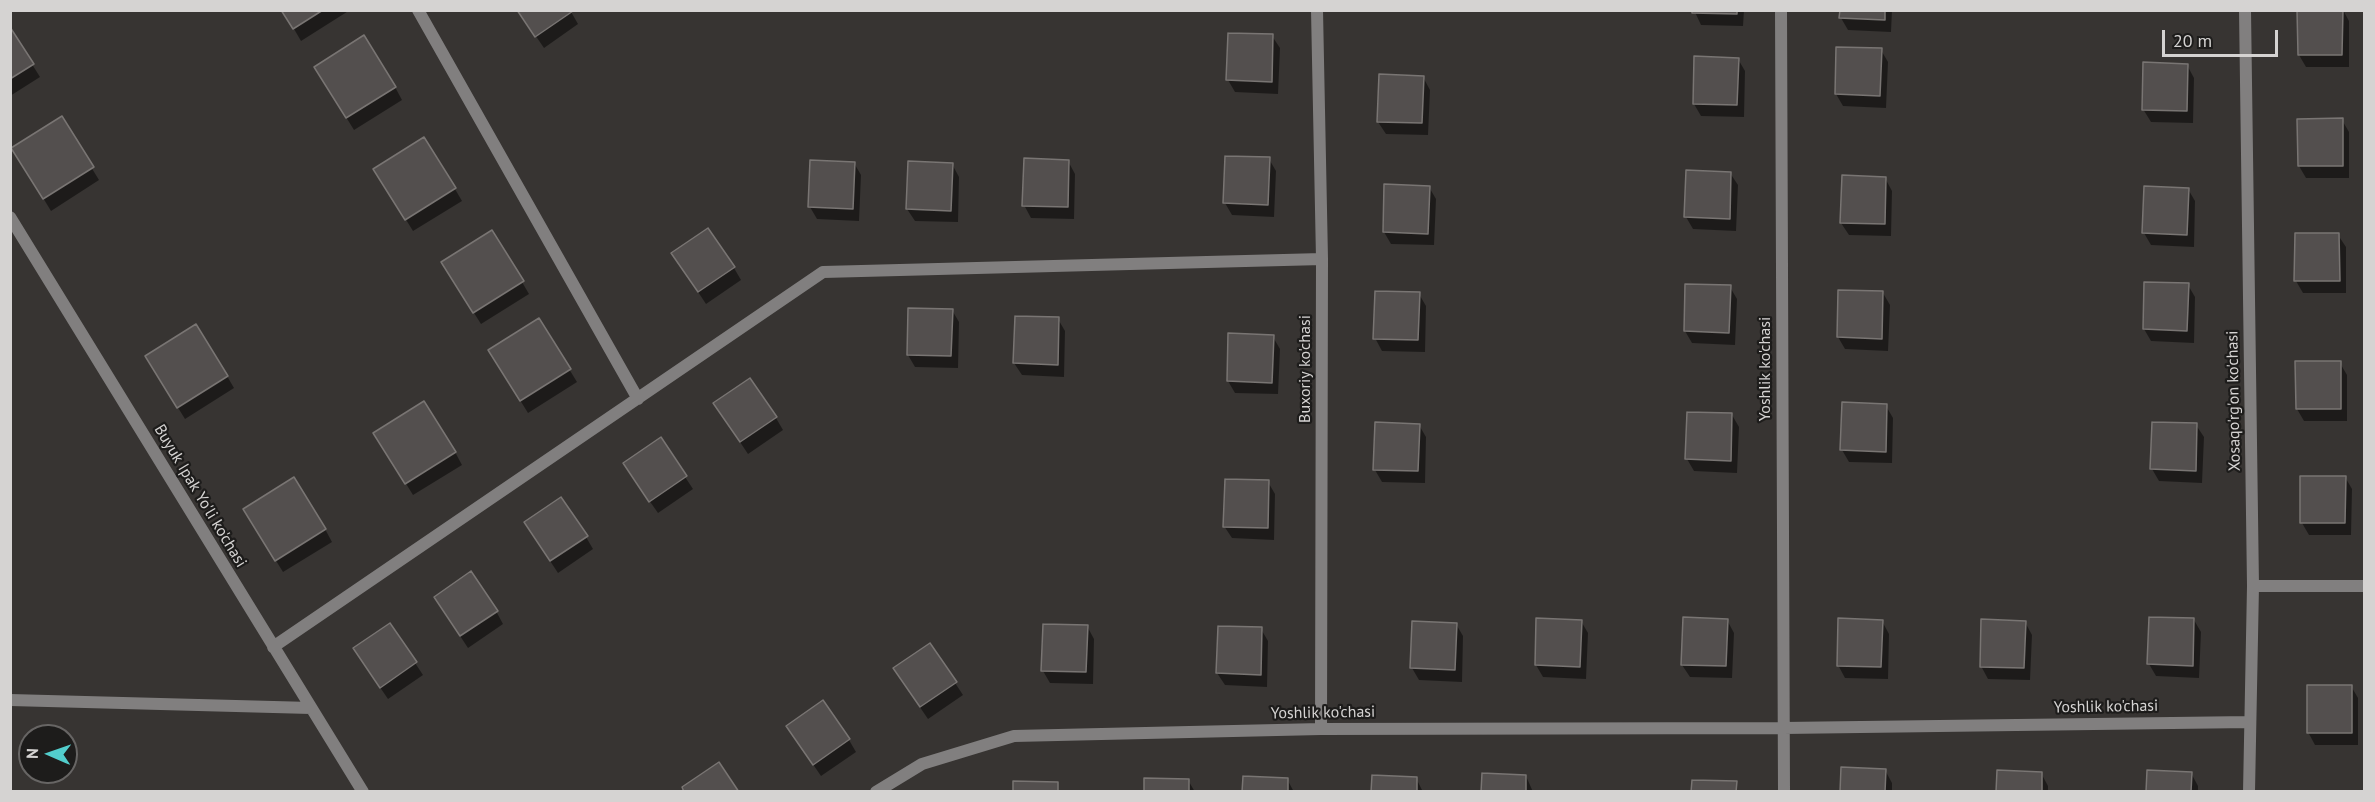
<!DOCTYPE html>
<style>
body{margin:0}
#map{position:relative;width:2375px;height:802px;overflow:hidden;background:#373432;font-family:"PT Sans",sans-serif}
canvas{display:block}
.frame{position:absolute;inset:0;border:12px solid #d5d3d2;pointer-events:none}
.north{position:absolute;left:18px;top:724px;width:60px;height:60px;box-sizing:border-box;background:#1d1c1b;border:2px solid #676564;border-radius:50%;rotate:272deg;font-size:16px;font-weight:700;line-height:24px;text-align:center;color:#d5d3d2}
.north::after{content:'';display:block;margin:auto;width:21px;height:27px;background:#52cdcc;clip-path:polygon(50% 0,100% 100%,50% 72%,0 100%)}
.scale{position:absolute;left:2162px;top:30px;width:116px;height:27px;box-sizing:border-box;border:3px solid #d5d3d2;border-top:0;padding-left:8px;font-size:18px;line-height:21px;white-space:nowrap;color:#d5d3d2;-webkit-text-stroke:4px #1d1c1b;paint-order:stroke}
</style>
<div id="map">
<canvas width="2375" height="802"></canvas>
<div class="frame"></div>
<div class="north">N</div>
<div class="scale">20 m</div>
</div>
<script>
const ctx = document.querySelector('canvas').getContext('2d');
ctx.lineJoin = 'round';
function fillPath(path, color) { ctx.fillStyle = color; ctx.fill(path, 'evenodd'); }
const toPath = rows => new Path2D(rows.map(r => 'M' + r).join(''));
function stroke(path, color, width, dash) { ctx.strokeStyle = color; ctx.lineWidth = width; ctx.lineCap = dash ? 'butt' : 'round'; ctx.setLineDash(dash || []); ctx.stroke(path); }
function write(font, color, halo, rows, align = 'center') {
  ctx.font = font + ' "PT Sans",sans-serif'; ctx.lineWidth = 4.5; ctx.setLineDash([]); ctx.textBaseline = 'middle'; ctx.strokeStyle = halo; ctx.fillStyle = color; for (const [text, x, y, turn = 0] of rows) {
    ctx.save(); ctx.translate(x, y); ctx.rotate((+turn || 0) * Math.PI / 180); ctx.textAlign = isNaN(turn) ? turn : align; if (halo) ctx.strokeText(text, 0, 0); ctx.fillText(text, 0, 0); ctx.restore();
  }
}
fillPath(toPath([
 [283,10,350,10,301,41],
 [518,10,570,10,578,24,544,48],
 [1694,10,1744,10,1743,26,1701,25],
 [1841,10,1892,10,1891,32,1848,30,1841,18],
 [2343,10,2349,21,2349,67,2306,67,2299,55],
 [10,29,40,77,10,96],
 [1272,36,1280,48,1278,94,1235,92,1228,80],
 [1881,50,1888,62,1886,108,1843,106,1836,94],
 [1738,59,1745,71,1744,117,1701,116,1694,104],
 [2187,65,2194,78,2193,123,2151,122,2143,109],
 [1423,77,1430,90,1428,135,1386,134,1378,122],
 [323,80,395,87,402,100,354,130],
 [61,118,99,180,51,211,20,160],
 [2342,120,2349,132,2349,178,2306,178,2299,166],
 [1269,159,1276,171,1274,217,1232,215,1225,203],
 [1068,161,1075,174,1074,219,1031,218,1024,205],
 [811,162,854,163,861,175,859,221,817,219,810,207],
 [952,164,959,177,958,222,915,221,907,209],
 [1687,172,1730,173,1738,185,1736,231,1693,229,1686,217],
 [1885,178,1892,191,1891,236,1849,235,1841,223],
 [382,181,455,189,462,201,413,231],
 [1429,187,1436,199,1434,245,1391,244,1384,232],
 [2145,188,2188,189,2195,201,2194,247,2151,245,2144,233],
 [2338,235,2346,247,2346,293,2303,293,2296,281],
 [673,254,734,268,741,280,706,304],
 [450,275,522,282,529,294,481,324],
 [2188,285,2195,297,2194,343,2151,341,2144,329],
 [1730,287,1737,299,1735,345,1692,343,1685,331],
 [1883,293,1890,305,1888,351,1845,349,1838,337],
 [1419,294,1426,306,1425,352,1382,351,1375,338],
 [952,310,959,322,958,368,915,367,908,355],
 [1058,319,1065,331,1064,377,1022,375,1014,363],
 [539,320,577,382,528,413,497,363],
 [1273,337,1280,349,1278,394,1235,393,1228,381],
 [2340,363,2347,375,2347,421,2304,421,2297,409],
 [154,369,227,376,234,388,185,419],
 [1886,406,1893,418,1892,463,1849,462,1842,450],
 [722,415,776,418,783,430,748,454],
 [1732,415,1739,427,1737,473,1694,471,1687,459],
 [1419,425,1426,437,1425,483,1382,482,1375,470],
 [2196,425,2204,437,2202,483,2159,481,2152,469],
 [660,439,693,489,658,513,632,476],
 [382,445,455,452,462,465,413,495],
 [2302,477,2345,477,2352,489,2351,535,2309,535,2302,523],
 [1268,482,1275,494,1274,540,1232,538,1224,526],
 [252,522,325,529,332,542,283,572],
 [533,535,586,537,593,549,558,573],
 [443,610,496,611,503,624,468,648],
 [1538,619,1581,621,1588,633,1586,679,1543,677,1536,665],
 [1727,620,1734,633,1732,678,1690,677,1682,665],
 [2194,620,2201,632,2199,678,2156,676,2149,664],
 [1882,621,1889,634,1888,679,1845,678,1838,665],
 [2025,622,2032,635,2030,680,1988,679,1981,666],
 [1456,624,1463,636,1462,682,1419,680,1412,668],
 [390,625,423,675,388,699,362,661],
 [1087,626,1094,639,1093,684,1050,683,1043,671],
 [1261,629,1268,641,1267,687,1225,685,1217,673],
 [930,645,963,695,928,719,902,681],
 [2351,686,2358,698,2358,745,2315,745,2308,732],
 [795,738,849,740,856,752,821,776],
 [1885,770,1892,783,1892,792,1841,792],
 [2041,773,2048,786,2048,792,1998,792],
 [2191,773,2198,786,2198,792,2148,792],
 [1526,776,1533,792,1483,792],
 [1416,778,1423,792,1373,792],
 [1287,779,1294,792,1244,792],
 [1188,780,1195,792,1145,792]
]), '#0007');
const building = toPath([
 [281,10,323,10,293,29,281,10],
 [517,10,572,10,573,11,535,37,517,10],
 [1692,10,1737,10,1737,14,1692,13,1692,10],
 [1840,10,1885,10,1885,20,1839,18,1840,10],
 [2297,10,2343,10,2342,55,2298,55,2297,10],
 [10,27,34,64,10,79,10,27],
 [1228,33,1273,34,1272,82,1226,80,1228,33],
 [364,35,396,87,346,118,314,67,364,35],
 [1836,47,1882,48,1880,96,1835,94,1836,47],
 [1694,56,1739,58,1737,105,1693,104,1694,56],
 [2143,62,2188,64,2187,111,2142,110,2143,62],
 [1379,74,1424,76,1422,123,1377,122,1379,74],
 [62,116,94,167,43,199,11,148,62,116],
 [2343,118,2343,166,2298,166,2297,119,2343,118],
 [424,137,456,188,405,220,373,169,424,137],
 [1225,156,1270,157,1268,205,1223,203,1225,156],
 [1024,158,1069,160,1068,207,1022,206,1024,158],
 [810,160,855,162,853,209,808,207,810,160],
 [908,161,953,163,951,211,906,209,908,161],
 [1686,170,1731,172,1730,219,1684,217,1686,170],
 [1842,175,1886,177,1885,224,1840,223,1842,175],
 [1384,184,1430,186,1428,234,1383,232,1384,184],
 [2144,186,2189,188,2187,235,2142,233,2144,186],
 [708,228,735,267,698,292,671,253,708,228],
 [492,230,524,281,473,313,441,262,492,230],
 [2295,233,2339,233,2340,281,2294,281,2295,233],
 [2144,282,2189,283,2187,331,2143,329,2144,282],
 [1685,284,1731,285,1729,333,1684,331,1685,284],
 [1838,290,1883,291,1882,339,1837,337,1838,290],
 [1375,291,1420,292,1418,340,1373,339,1375,291],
 [908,308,953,309,951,356,907,355,908,308],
 [1015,316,1059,317,1058,365,1013,363,1015,316],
 [539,318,571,369,520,401,488,350,539,318],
 [196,324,228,376,177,408,145,356,196,324],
 [1228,333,1274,335,1272,383,1227,381,1228,333],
 [2295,361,2341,361,2341,409,2296,409,2295,361],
 [750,378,777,417,740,442,713,403,750,378],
 [424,401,456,452,405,484,373,433,424,401],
 [1842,402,1887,404,1886,452,1840,450,1842,402],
 [1687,412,1732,413,1731,461,1685,459,1687,412],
 [1375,422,1420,424,1418,471,1373,470,1375,422],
 [2152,422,2197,423,2196,471,2150,469,2152,422],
 [661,437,687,476,649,502,623,463,661,437],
 [2300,476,2346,476,2345,523,2300,523,2300,476],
 [294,477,326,529,275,561,243,509,294,477],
 [1225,479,1269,480,1268,528,1223,527,1225,479],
 [561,497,588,536,550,561,524,522,561,497],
 [471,571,498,611,460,636,434,597,471,571],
 [1683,617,1728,619,1726,666,1681,665,1683,617],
 [2149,617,2194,618,2193,666,2147,664,2149,617],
 [1536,618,1582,620,1580,667,1535,665,1536,618],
 [1838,618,1883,620,1881,667,1837,666,1838,618],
 [1981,619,2026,621,2024,668,1980,667,1981,619],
 [1412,621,1457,623,1455,670,1410,668,1412,621],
 [390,623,417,662,380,688,353,648,390,623],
 [1043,624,1088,625,1086,672,1041,671,1043,624],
 [1218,626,1262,627,1261,675,1216,673,1218,626],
 [930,643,957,682,920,707,893,668,930,643],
 [2307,685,2352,685,2352,733,2307,733,2307,685],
 [823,700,850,739,813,765,786,726,823,700],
 [719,762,739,792,684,792,682,787,719,762],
 [1841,767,1886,769,1885,792,1840,792,1841,767],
 [1997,770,2042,772,2042,792,1996,792,1997,770],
 [2147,770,2192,772,2191,792,2146,792,2147,770],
 [1482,773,1526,775,1526,792,1481,792,1482,773],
 [1372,775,1417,777,1417,792,1371,792,1372,775],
 [1243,776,1288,778,1288,792,1242,792,1243,776],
 [1144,778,1189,779,1189,792,1144,792,1144,778],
 [1692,780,1737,781,1736,792,1691,792,1692,780],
 [1013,781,1058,782,1058,792,1013,792,1013,781]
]);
fillPath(building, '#534f4e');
stroke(building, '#797573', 1.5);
stroke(toPath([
 [418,10,638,399],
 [1317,10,1322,259,1321,729],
 [1781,10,1784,792],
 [2245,10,2253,586,2249,792],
 [10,217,363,792],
 [2253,586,2364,586],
 [273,647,823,272,1322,259],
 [10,700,311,708],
 [876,792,922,764,1014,736,1321,729,1783,728,2250,722]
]), '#817f7f', 12);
write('16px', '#d5d3d2', '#1d1c1b', [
 ["Buxoriy ko'chasi",1305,369,-90],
 ["Yoshlik ko'chasi",1765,369,-90],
 ["Xosaqo'rg'on ko'chasi",2234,401,-91],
 ["Buyuk Ipak Yo'li ko'chasi",200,496,59],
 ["Yoshlik ko'chasi",2106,707,-1],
 ["Yoshlik ko'chasi",1323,713,-1]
]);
</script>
